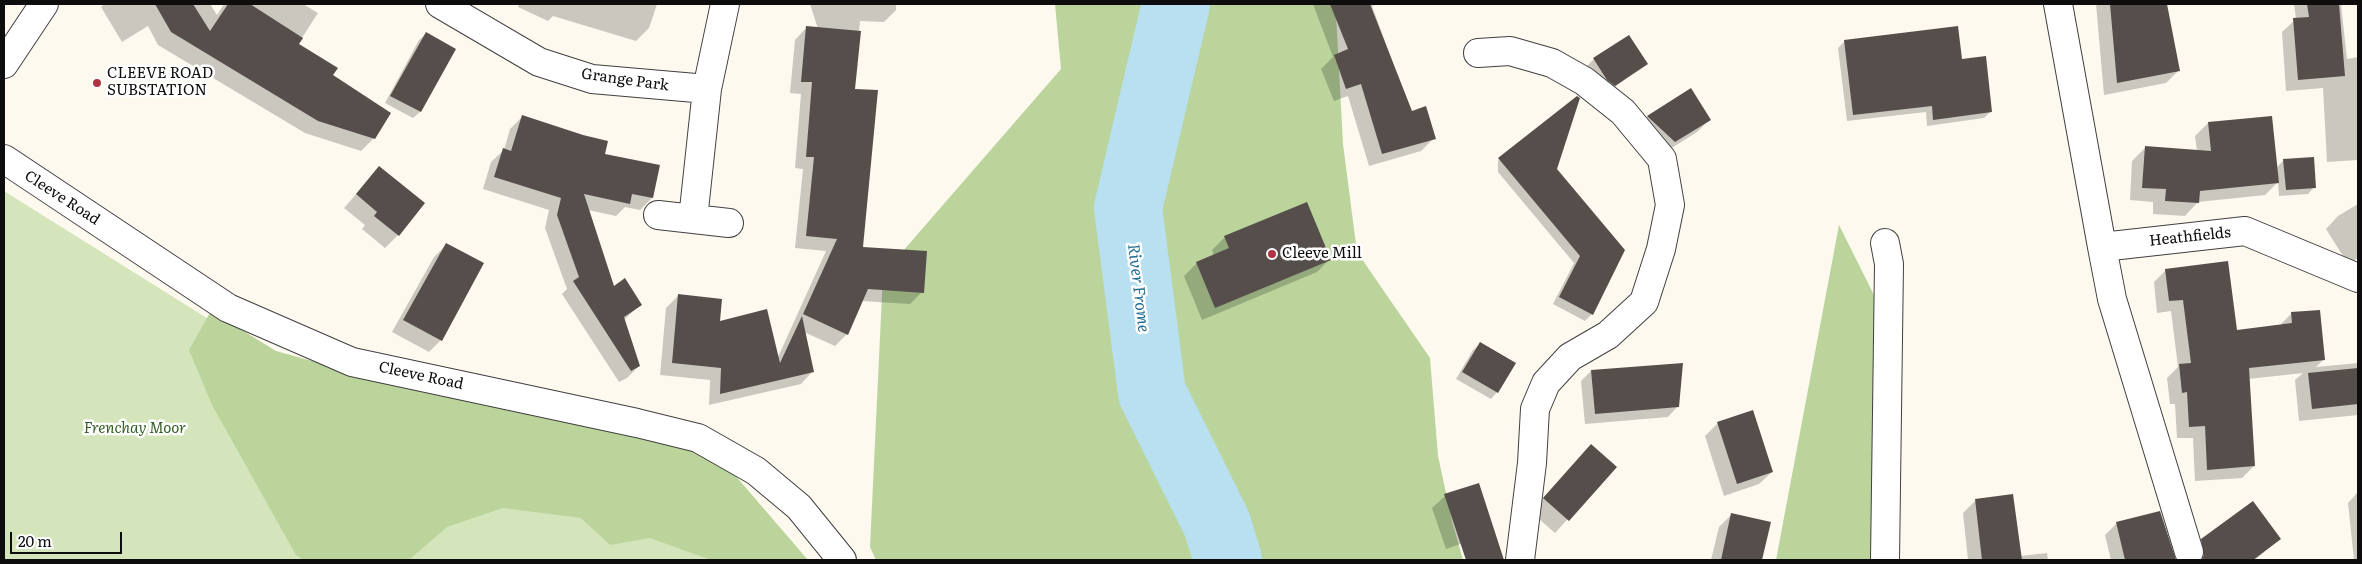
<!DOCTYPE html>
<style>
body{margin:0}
#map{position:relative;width:2362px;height:564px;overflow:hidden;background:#fdf9ef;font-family:Literata,serif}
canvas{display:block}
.frame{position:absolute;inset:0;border:5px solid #0d0d0d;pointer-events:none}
.scale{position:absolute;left:10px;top:532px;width:112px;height:22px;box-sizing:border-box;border:2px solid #0d0d0d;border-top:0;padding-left:6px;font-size:15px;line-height:18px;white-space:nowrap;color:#0d0d0d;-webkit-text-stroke:4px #fff;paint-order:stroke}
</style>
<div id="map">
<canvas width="2362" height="564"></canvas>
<div class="frame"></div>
<div class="scale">20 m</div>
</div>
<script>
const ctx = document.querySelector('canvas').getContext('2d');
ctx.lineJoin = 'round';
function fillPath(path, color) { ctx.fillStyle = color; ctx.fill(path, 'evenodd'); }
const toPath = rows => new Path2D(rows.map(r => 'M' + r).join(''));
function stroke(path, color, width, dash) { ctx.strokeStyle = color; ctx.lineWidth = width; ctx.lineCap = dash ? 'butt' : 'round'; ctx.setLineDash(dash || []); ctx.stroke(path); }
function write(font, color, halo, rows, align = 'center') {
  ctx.font = font + ' Literata,serif'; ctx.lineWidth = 5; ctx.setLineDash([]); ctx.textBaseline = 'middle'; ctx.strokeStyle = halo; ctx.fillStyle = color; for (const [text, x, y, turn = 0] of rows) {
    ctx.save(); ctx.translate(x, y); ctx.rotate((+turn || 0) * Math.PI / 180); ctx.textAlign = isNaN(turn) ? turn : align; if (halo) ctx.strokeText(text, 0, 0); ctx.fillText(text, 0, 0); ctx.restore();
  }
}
fillPath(toPath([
 [4,191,226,330,337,384,801,560,4,560]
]), '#d5e5bb');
fillPath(toPath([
 [1055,4,1349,4,1336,14,1343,144,1357,252,1430,358,1438,456,1452,521,1463,560,876,560,870,547,883,274,1061,69],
 [1839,225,1902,351,1889,560,1776,560],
 [211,311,276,351,420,391,597,425,701,453,734,474,808,560,711,560,650,538,610,545,581,518,503,508,447,527,409,560,303,560,296,555,212,405,189,350]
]), '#bad49c');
fillPath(toPath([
 [104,4,210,4,217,15,224,4,303,4,318,13,298,44,331,75,374,138,361,151,305,133,158,45,148,26,122,42,101,7],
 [519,4,657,4,649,28,636,41,553,16,548,21,518,7],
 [810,4,896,4,896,10,884,22,860,21,854,91,862,248,922,292,910,304,862,301,847,334,835,346,804,332,813,371,801,384,709,405,710,380,660,375,666,308,678,296,778,357,826,251,795,248,803,169,795,168,801,94,790,93,795,40,806,28,818,29],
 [1313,4,1378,4,1372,6,1411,112,1434,138,1421,151,1369,166,1348,96,1334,101,1321,69,1333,57],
 [2096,4,2166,4,2179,70,2166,83,2104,95],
 [2294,4,2341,4,2347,59,2358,57,2358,160,2327,162,2323,88,2286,91,2282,32,2296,19],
 [426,34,454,50,420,112,413,118,385,103,419,40],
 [1845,41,1961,61,1991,111,1984,118,1927,126,1926,112,1847,121,1838,48],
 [1594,59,1647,63,1608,92,1601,86,1587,66],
 [1691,90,1709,120,1697,132,1662,154,1635,130,1647,117],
 [522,117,604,155,658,166,652,198,640,210,625,207,616,216,588,210,613,288,640,305,624,320,639,366,627,378,619,382,562,294,567,289,545,228,549,210,483,189,491,162,504,150,510,129],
 [2208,123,2276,168,2284,160,2314,187,2308,194,2279,196,2278,182,2265,195,2198,202,2185,216,2153,214,2153,202,2130,200,2132,161,2145,148,2197,151,2195,136],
 [1505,154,1556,169,1624,250,1592,314,1585,321,1553,304,1574,263,1498,172,1498,161],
 [379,168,398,235,385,248,362,229,365,225,344,208],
 [2358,204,2358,258,2348,264,2326,229,2338,216],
 [1225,237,1330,259,1317,272,1202,320,1184,276,1197,263,1214,256,1212,250],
 [446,245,483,264,441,340,429,352,392,332,434,257],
 [2166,270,2236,331,2279,326,2292,313,2323,360,2316,367,2358,363,2358,415,2299,421,2295,380,2303,373,2248,379,2254,466,2242,478,2195,481,2193,438,2177,438,2175,404,2170,404,2167,378,2178,367,2171,311,2157,313,2154,282],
 [1480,344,1497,392,1491,399,1456,379,1473,350],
 [1591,371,1678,406,1668,417,1585,424,1581,381],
 [1718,423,1772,472,1759,484,1724,496,1705,436],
 [1591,445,1615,467,1555,533,1531,512],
 [2358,492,2358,560,2354,560,2348,503],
 [1445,496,1478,538,1446,549,1432,508],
 [1975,501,2020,556,2047,553,2048,560,1968,560,1963,513],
 [1732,514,1769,523,1761,560,1711,560,1719,527],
 [2117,523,2173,558,2175,560,2111,560,2105,535],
 [2279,539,2255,560,2192,560,2190,552,2202,540]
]), '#0003');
stroke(toPath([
 [1176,4,1128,208,1152,393,1217,524,1228,560]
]), '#b8e0f0', 68);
fillPath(toPath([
 [155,4,193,4,210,31,228,4,250,4,303,38,299,44,338,68,333,75,391,113,375,139,318,121,171,32],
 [1330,4,1370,4,1412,111,1426,106,1436,139,1382,154,1361,84,1346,89,1334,55,1348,49],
 [2110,4,2167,4,2180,71,2117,83],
 [2307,4,2339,4,2345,76,2298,80,2293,18,2309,17],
 [806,26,861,31,855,89,878,90,863,247,927,251,924,293,868,289,848,335,803,314,837,239,806,236,814,157,806,157,812,82,801,82],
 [1958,26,1962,59,1986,56,1992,112,1933,120,1932,106,1853,115,1844,40],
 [426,32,456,49,421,112,390,96],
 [1629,35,1648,64,1615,86,1607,80,1593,58],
 [1691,88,1711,120,1675,142,1647,116],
 [1577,96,1580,98,1557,169,1625,250,1593,315,1559,297,1580,256,1498,158],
 [522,115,583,135,608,141,605,154,660,165,653,198,632,194,630,204,584,194,614,286,625,278,642,305,624,317,640,366,631,371,573,281,579,277,557,215,561,198,494,177,503,148,511,151],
 [2272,116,2279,183,2200,191,2199,203,2165,201,2166,189,2142,188,2145,146,2211,151,2208,122],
 [2314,157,2316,188,2286,190,2283,159],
 [379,166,425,203,399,236,374,216,377,212,356,194],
 [1307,202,1331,260,1215,308,1196,262,1229,248,1224,236],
 [446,243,484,263,442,341,403,320],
 [2228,261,2237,330,2292,323,2291,312,2320,310,2325,360,2249,368,2255,466,2207,470,2205,426,2189,427,2187,392,2182,393,2179,364,2191,363,2183,300,2169,301,2165,269],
 [678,294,722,299,720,321,767,309,780,363,802,316,814,372,720,394,721,368,672,363],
 [1480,342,1516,363,1498,393,1462,372],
 [1683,363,1679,407,1595,414,1591,370],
 [2358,368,2358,404,2312,409,2308,373],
 [1753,410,1773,472,1737,484,1717,422],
 [1591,444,1617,467,1569,521,1543,498],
 [1479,483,1504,560,1466,560,1444,494],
 [2013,494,2022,560,1982,560,1975,499],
 [2253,501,2281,539,2253,560,2202,560,2204,555,2201,539],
 [2160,511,2176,560,2125,560,2116,522],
 [1731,513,1771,522,1762,560,1721,560]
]), '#554e4b');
const minor = toPath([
 [440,4,539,62,592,79,707,89],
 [2058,4,2102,247],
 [1478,53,1510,51,1552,63,1584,81,1623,112,1662,159,1670,205,1661,249,1644,302,1608,335,1570,357,1546,383,1535,409,1532,463,1520,560],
 [4,64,44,4],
 [4,159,228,308,352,362,637,423,698,438,756,471,799,507,842,560],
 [658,215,729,223],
 [693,219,707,89,725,4],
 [2189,552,2112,299,2102,247,2245,231,2358,278],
 [1885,560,1889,264,1885,243]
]);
stroke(minor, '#404040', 30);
stroke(minor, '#fff', 28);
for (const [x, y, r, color] of [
 [97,83,5,"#b03243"],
 [1272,254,5,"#b03243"]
]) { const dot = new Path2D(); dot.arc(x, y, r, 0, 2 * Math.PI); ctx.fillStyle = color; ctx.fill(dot); stroke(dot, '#fff', 2); }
write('15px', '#0d0d0d', '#fff', [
 ["CLEEVE ROAD",107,74],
 ["SUBSTATION",107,91],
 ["Cleeve Mill",1282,254]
], 'left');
write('15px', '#0d0d0d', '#fff', [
 ["Grange Park",625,80,8],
 ["Cleeve Road",62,198,33],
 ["Heathfields",2190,237,-6],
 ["Cleeve Road",421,376,12]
]);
write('italic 15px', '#355f24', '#fff', [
 ["Frenchay Moor",135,429]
]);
write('italic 16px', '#226c93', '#fff', [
 ["River Frome",1138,288,83]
]);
</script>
